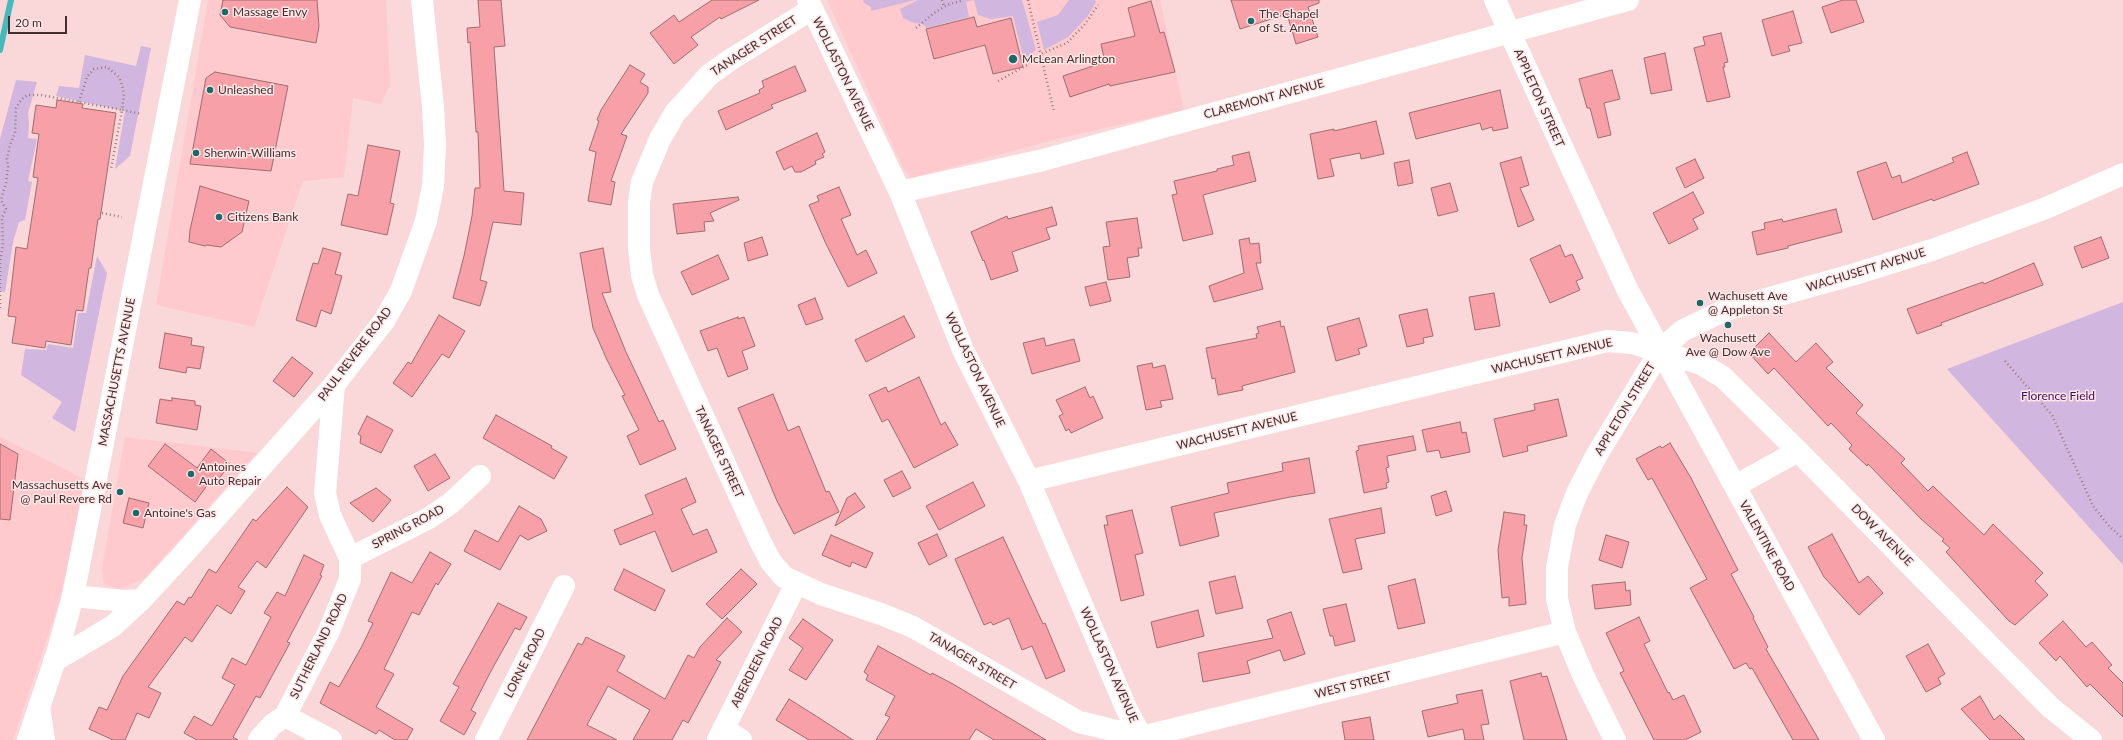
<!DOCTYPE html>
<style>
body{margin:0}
#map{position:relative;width:2123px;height:740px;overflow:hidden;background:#fad7d8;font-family:Lato,sans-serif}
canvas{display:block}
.scale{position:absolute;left:8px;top:16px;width:59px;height:18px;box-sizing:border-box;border:2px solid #442e30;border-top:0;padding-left:5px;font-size:12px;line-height:14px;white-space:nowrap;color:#442e30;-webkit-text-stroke:3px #ffe7e8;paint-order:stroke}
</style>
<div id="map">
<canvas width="2123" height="740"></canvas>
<div class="scale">20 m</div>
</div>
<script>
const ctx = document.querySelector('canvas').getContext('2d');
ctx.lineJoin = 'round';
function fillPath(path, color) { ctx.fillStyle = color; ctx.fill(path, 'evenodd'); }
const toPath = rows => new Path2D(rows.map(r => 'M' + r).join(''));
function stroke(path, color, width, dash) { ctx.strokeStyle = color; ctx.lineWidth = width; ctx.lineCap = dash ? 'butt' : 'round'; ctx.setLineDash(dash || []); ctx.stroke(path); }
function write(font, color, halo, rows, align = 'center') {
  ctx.font = font + ' Lato,sans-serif'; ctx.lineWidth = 3; ctx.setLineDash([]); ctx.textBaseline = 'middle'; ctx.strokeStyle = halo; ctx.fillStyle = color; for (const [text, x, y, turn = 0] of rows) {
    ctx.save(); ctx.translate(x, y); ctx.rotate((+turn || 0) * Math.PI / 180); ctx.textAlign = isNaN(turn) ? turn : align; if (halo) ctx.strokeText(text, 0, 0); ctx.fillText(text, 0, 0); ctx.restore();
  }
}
fillPath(toPath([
 [208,0,386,0,390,85,381,104,353,98,344,177,303,181,254,327,156,305],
 [827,0,1160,0,1184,110,1061,138,911,178,903,168],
 [0,437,86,480,59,603,13,740,0,740],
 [125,437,257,453,145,578,120,589,104,584,102,568]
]), '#fecacd');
fillPath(toPath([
 [863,0,915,0,871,11,871,7,864,3],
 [918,0,973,0,966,2,969,17,926,28,923,24,914,23,903,18,900,9],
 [974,0,1022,0,1036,50,1024,60,1013,16,991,19,978,15],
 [1069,0,1095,0,1096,2,1087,17,1068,37,1044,50,1037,22,1058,15],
 [141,46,151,48,130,156,115,169,125,111,56,96,59,86,79,88,85,55,136,66],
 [16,80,37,82,28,113,29,123,28,138,37,139,28,181,32,182,25,220,19,222,13,242,5,292,0,291,0,139],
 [97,256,107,273,75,432,52,418,62,402,21,375,25,349,46,350,48,344,73,348,78,313,86,313],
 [2123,302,2123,565,1947,369]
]), '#d1b6df');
stroke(toPath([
 [0,50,11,0]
]), '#45baba', 6);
const building = toPath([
 [223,0,317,0,319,26,316,43,230,27,220,15,223,0],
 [478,0,501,0,505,46,494,47,504,191,524,193,521,225,493,222,480,280,487,282,480,306,453,298,464,256,472,216,475,188,480,188,478,132,476,132,470,42,468,43,467,28,480,27,478,0],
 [712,0,759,0,721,19,720,17,691,37,698,45,674,64,650,33,674,15,679,22,712,0],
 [1231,0,1319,0,1319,3,1308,7,1318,37,1296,44,1287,14,1240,29,1231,0],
 [1843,0,1856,0,1864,22,1831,33,1822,7,1843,0],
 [1151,1,1160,33,1164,32,1175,72,1110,86,1109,84,1070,97,1063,76,1105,62,1101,44,1135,36,1128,8,1151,1],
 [1793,11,1802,43,1788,46,1790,51,1772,56,1762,20,1793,11],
 [974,17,977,27,1011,18,1023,67,993,74,985,45,934,59,926,29,974,17],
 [1721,33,1728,62,1724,63,1725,67,1723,67,1730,97,1707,102,1694,48,1705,45,1703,37,1721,33],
 [1665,53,1672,90,1651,94,1644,58,1665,53],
 [630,65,645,74,640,82,648,87,648,93,621,134,627,136,611,181,615,182,611,205,588,201,596,152,589,150,599,121,597,120,601,110,630,65],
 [795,66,806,91,771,105,773,108,726,130,718,111,760,93,759,90,764,87,762,81,795,66],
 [1612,70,1620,99,1604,103,1611,135,1598,138,1590,108,1587,108,1579,79,1612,70],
 [215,72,288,86,271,171,190,164,206,78,215,72],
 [1500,90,1508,128,1493,131,1492,127,1482,130,1480,123,1416,139,1409,113,1500,90],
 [57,100,83,104,82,108,116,113,100,219,98,219,91,268,89,268,83,311,76,310,71,345,46,341,45,348,12,343,16,317,8,316,16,247,27,249,38,178,33,177,39,134,32,133,36,105,56,108,57,100],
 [1376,121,1384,154,1361,159,1360,153,1330,159,1334,176,1318,179,1310,134,1334,129,1334,131,1376,121],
 [817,133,825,152,822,154,824,157,815,161,816,164,801,172,795,172,792,166,784,170,776,152,817,133],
 [368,145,400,151,390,203,394,204,387,235,341,225,348,194,358,196,368,145],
 [1249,152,1256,181,1203,195,1213,234,1183,241,1172,195,1177,194,1174,181,1217,171,1217,169,1234,165,1232,156,1249,152],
 [1967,152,1979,184,1933,201,1932,199,1873,220,1857,172,1886,162,1892,178,1900,175,1902,183,1954,162,1952,158,1967,152],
 [1521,157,1529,185,1520,188,1534,220,1518,227,1500,163,1521,157],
 [1695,159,1704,178,1685,188,1676,168,1695,159],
 [1409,160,1413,183,1398,186,1394,163,1409,160],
 [1450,183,1458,211,1438,216,1431,188,1450,183],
 [200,186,249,201,242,232,221,247,207,245,205,246,189,242,190,230,200,186],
 [839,187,851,215,841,219,857,255,866,250,877,273,848,287,826,244,809,205,819,201,817,196,839,187],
 [1693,192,1704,213,1693,219,1698,229,1669,244,1653,213,1693,192],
 [738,197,739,200,710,213,714,221,704,222,705,231,677,234,673,204,738,197],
 [1052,207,1057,225,1046,228,1050,239,1012,252,1018,271,991,280,984,260,983,261,971,232,1007,216,1008,219,1052,207],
 [1836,209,1842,232,1788,246,1788,248,1757,255,1752,232,1765,229,1764,223,1782,219,1783,222,1836,209],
 [1137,218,1142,248,1138,248,1139,256,1127,258,1130,277,1108,280,1103,247,1110,246,1106,222,1137,218],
 [762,237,768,255,748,261,744,243,762,237],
 [2101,237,2109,258,2082,268,2074,247,2101,237],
 [1249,238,1250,244,1259,243,1261,263,1256,263,1263,289,1214,302,1209,286,1244,273,1239,240,1249,238],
 [1560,245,1565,257,1572,254,1583,278,1576,281,1580,290,1550,303,1530,259,1560,245],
 [323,248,341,253,335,274,342,276,331,314,321,310,316,327,296,320,313,263,318,264,323,248],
 [603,248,611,292,602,293,626,352,659,422,663,420,676,449,640,465,627,436,639,430,622,396,625,395,607,360,593,328,580,253,603,248],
 [718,255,729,279,692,295,681,272,718,255],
 [2034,263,2043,285,1941,323,1942,325,1917,334,1907,309,1983,282,1984,284,2034,263],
 [1106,282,1111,301,1090,306,1085,287,1106,282],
 [1494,293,1500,326,1475,330,1469,297,1494,293],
 [815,298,823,319,806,325,798,305,815,298],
 [1427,309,1433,336,1423,338,1424,343,1407,347,1399,315,1427,309],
 [439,315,465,331,449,358,442,354,412,397,393,383,408,362,411,364,439,315],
 [904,316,915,337,866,362,855,340,904,316],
 [738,317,738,319,744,317,755,346,742,351,748,369,728,377,717,348,708,351,700,331,738,317],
 [1359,318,1367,346,1358,349,1360,354,1336,361,1327,327,1359,318],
 [1280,321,1281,327,1284,326,1295,372,1242,386,1243,390,1218,395,1215,378,1212,379,1206,348,1257,338,1256,334,1259,333,1257,327,1280,321],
 [165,333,192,338,191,345,204,347,200,369,187,367,186,373,159,368,165,333],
 [1769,333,1796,362,1816,343,1833,362,1826,368,1863,405,1856,413,1905,459,1901,463,1928,491,1933,486,1984,535,1993,524,2043,573,2035,581,2048,595,2015,625,2009,621,1946,552,1950,548,1942,541,1944,539,1921,519,1868,464,1867,466,1849,449,1852,445,1831,423,1828,426,1774,368,1768,374,1749,353,1769,333],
 [1044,338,1046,346,1074,339,1080,361,1032,374,1023,343,1044,338],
 [292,357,313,373,294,397,273,381,292,357],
 [1152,363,1153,368,1165,365,1173,399,1160,401,1162,407,1146,410,1137,366,1152,363],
 [919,377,941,425,945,422,958,445,914,468,888,419,882,422,869,395,886,387,888,392,919,377],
 [1085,387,1090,398,1093,396,1103,418,1071,433,1069,429,1066,431,1059,416,1063,414,1056,400,1085,387],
 [773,394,788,431,799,426,826,492,829,491,839,512,794,534,777,501,738,408,773,394],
 [172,398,195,401,195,405,201,406,197,430,156,423,160,399,172,401,172,398],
 [1558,399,1567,436,1527,446,1528,451,1503,457,1494,419,1535,410,1534,404,1558,399],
 [496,415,552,446,551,448,567,457,554,479,483,438,496,415],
 [367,416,393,430,381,453,360,443,361,436,358,434,367,416],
 [1460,422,1462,433,1466,432,1470,452,1441,458,1439,450,1427,452,1422,430,1460,422],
 [1413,436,1416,450,1387,456,1389,467,1386,468,1389,482,1386,483,1387,488,1364,493,1356,451,1359,450,1358,446,1413,436],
 [1670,443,1691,478,1738,570,1731,574,1754,617,1753,618,1768,647,1766,649,1819,740,1793,740,1752,668,1750,669,1746,663,1734,669,1690,588,1707,579,1652,478,1648,480,1636,459,1660,446,1662,448,1670,443],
 [0,444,18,454,10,520,0,519,0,444],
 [165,444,197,468,211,449,230,464,215,484,211,480,195,502,148,466,165,444],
 [435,454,450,478,428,491,414,466,435,454],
 [1309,458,1315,493,1290,497,1214,513,1219,536,1180,546,1171,507,1229,493,1227,483,1283,471,1282,463,1309,458],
 [902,471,911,488,893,497,884,480,902,471],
 [686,478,696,502,681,509,693,535,707,529,717,552,672,572,655,531,620,545,614,530,653,514,645,495,686,478],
 [973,482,985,506,939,530,926,506,973,482],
 [287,487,308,507,266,568,257,561,238,587,245,591,231,614,217,605,192,642,185,637,148,687,161,693,149,718,137,713,125,740,113,740,89,729,99,707,107,710,123,676,177,601,184,605,189,597,191,598,209,569,216,573,253,519,256,521,287,487],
 [376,488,391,500,373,522,350,503,376,488],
 [1446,491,1452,511,1436,516,1431,496,1446,491],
 [855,493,865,507,835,526,847,498,855,493],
 [129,498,149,503,143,528,123,523,129,498],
 [519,506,541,519,547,531,528,540,520,535,500,570,464,551,475,530,498,542,519,506],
 [1381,508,1385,533,1355,539,1362,569,1343,573,1329,519,1381,508],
 [1132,510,1143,553,1135,555,1144,595,1121,601,1104,525,1108,525,1106,516,1132,510],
 [1504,512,1525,515,1524,525,1527,525,1522,558,1526,604,1509,606,1509,597,1502,598,1498,550,1504,512],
 [937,534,947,556,929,565,918,543,937,534],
 [1832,534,1859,583,1868,576,1883,593,1859,615,1824,577,1808,547,1832,534],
 [831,535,873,553,866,568,852,562,850,567,822,555,831,535],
 [1606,535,1629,542,1622,568,1599,560,1606,535],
 [1003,537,1043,624,1045,623,1065,671,1046,679,1032,646,1022,650,1009,618,993,625,991,622,984,625,955,559,1003,537],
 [430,552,451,564,438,585,436,583,419,615,412,612,384,669,394,674,376,707,413,729,407,740,395,740,379,730,376,734,320,703,330,682,339,687,362,646,373,623,368,621,391,572,412,583,430,552],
 [304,555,324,565,320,575,322,576,287,642,290,643,260,698,256,696,233,737,238,740,197,740,184,733,194,716,212,726,235,685,222,678,232,658,246,665,271,617,264,613,277,592,285,596,304,555],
 [624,569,665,590,655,611,614,590,624,569],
 [741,569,757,584,722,619,706,604,741,569],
 [1235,576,1243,608,1216,614,1209,582,1235,576],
 [1415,579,1425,623,1398,629,1388,586,1415,579],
 [1625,582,1626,591,1630,590,1631,605,1595,609,1592,585,1625,582],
 [498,603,527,617,520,630,515,628,491,671,471,710,476,713,464,735,440,721,459,687,453,684,498,603],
 [1346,604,1355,641,1335,646,1333,636,1330,636,1323,609,1346,604],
 [1198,610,1204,636,1157,648,1151,622,1198,610],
 [1291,612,1305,654,1284,661,1280,650,1247,661,1250,673,1203,682,1198,653,1273,638,1267,620,1291,612],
 [1639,617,1650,641,1644,644,1668,693,1669,692,1673,700,1684,695,1701,732,1685,740,1654,740,1620,673,1624,671,1606,633,1639,617],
 [727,618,742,632,716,660,721,662,688,723,683,720,672,740,633,740,650,710,608,686,587,725,617,740,527,740,578,643,582,645,586,637,625,656,617,671,665,699,688,655,694,658,700,647,727,618],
 [803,619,833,640,806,680,789,670,803,648,789,638,803,619],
 [2063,621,2086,647,2092,642,2112,665,2108,668,2123,683,2123,717,2090,684,2087,687,2060,656,2056,661,2039,643,2063,621],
 [1928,644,1945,674,1938,678,1941,684,1926,692,1906,656,1928,644],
 [878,646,931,675,932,673,953,684,1046,740,994,740,976,729,969,740,876,740,890,717,885,715,895,696,866,680,868,675,864,672,878,646],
 [1541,673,1542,677,1547,676,1567,740,1524,740,1510,681,1541,673],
 [1482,690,1489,724,1481,725,1484,740,1465,740,1463,729,1428,737,1422,711,1458,703,1456,695,1482,690],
 [1980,696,1994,720,2000,715,2025,740,1990,740,1961,709,1980,696],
 [789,699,816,716,853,740,809,740,776,720,789,699],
 [1370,717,1374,740,1345,740,1342,722,1370,717]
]);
fillPath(building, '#f7a0a7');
stroke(building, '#9f6d70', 1);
stroke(toPath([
 [942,0,944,7],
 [1028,0,1054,112],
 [916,28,934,13,947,5,963,0],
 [998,81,1029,64,1043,53,1067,43,1085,24,1098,5],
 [79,102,87,77,94,69,107,67,119,77,122,85,124,94,122,110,142,114],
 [102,213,122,217],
 [0,308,0,262,3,245,2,218,6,209,1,200,6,183,8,167,7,159,10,145,15,133,16,108,21,100,27,95,41,95,122,110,111,169],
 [2005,361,2052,415,2093,506,2109,526,2123,539]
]), '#997d7f', 2.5, [1, 3]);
stroke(toPath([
 [808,0,900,192,963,350,1029,481,1127,710,1143,740],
 [1495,0,1627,289,1874,740],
 [812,9,730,60,709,75,694,92,675,113,660,139,642,182,639,202,639,248,642,275,648,295,760,541,771,562,784,577,821,594,881,614,913,627,1079,722,1142,737,1565,632],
 [900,192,1043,160,1628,0],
 [1029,481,1607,341,1632,343,1701,364,1723,377,1798,451,2050,707,2091,740],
 [1735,486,1798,451],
 [350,558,429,518,451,503,480,476],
 [73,596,125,601,141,600],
 [54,661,113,626,141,600,179,559,334,385,384,321,401,291,426,221,433,186,435,145,433,107,422,0],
 [39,706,44,740],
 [723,729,741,740],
 [259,740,272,725,285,716],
 [331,740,285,716,329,631,350,579,350,558,330,515,325,493,334,385],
 [486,740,564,586],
 [718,740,796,584],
 [1615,740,1583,675,1565,632,1557,599,1557,567,1565,525,1577,493,1596,456,1660,351,1682,331,1723,311,1855,274,1935,249,2046,208,2123,174]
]), '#fff', 22);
stroke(toPath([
 [28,740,57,654,73,596,190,0]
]), '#fff', 22);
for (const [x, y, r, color] of [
 [225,12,4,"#1c6969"],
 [1251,21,4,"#1c6969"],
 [1013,59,5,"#1c6969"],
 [210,90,4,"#1c6969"],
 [196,153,4,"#1c6969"],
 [219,217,4,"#1c6969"],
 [1700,303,4,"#1c6969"],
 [1728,325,4,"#1c6969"],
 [191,474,4,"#1c6969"],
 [120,492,4,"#1c6969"],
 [136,513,4,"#1c6969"]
]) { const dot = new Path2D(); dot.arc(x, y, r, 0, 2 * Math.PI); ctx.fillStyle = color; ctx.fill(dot); stroke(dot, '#ffe7e8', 1.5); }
write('12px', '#442e30', '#ffe7e8', [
 ["Massage Envy",233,12],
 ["The Chapel",1259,14],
 ["of St. Anne",1259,28],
 ["McLean Arlington",1022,59],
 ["Unleashed",218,90],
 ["Sherwin-Williams",204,153],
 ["Citizens Bank",227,217],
 ["Wachusett Ave",1708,296],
 ["@ Appleton St",1708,310],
 ["Wachusett",1728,338,"center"],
 ["Ave @ Dow Ave",1728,352,"center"],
 ["Antoines",199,467],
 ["Auto Repair",199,481],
 ["Massachusetts Ave",112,485,"right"],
 ["@ Paul Revere Rd",112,499,"right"],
 ["Antoine's Gas",144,513]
], 'left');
write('12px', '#442e30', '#ffe7e8', [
 ["TANAGER STREET",754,46,-33],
 ["WOLLASTON AVENUE",843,74,64],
 ["APPLETON STREET",1539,98,66],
 ["CLAREMONT AVENUE",1264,99,-15],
 ["WACHUSETT AVENUE",1866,270,-17],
 ["PAUL REVERE ROAD",355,354,-53],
 ["WACHUSETT AVENUE",1552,356,-13],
 ["WOLLASTON AVENUE",975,370,65],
 ["MASSACHUSETTS AVENUE",117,372,-79],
 ["APPLETON STREET",1625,409,-59],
 ["WACHUSETT AVENUE",1237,431,-14],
 ["TANAGER STREET",719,452,65],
 ["SPRING ROAD",408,527,-28],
 ["DOW AVENUE",1882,535,45],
 ["VALENTINE ROAD",1767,546,61],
 ["SUTHERLAND ROAD",319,646,-64],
 ["TANAGER STREET",972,661,31],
 ["ABERDEEN ROAD",757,662,-63],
 ["LORNE ROAD",525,663,-63],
 ["WOLLASTON AVENUE",1109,665,66],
 ["WEST STREET",1353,685,-14]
]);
write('12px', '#460c5b', '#ffe7e8', [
 ["Florence Field",2058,396]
]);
</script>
